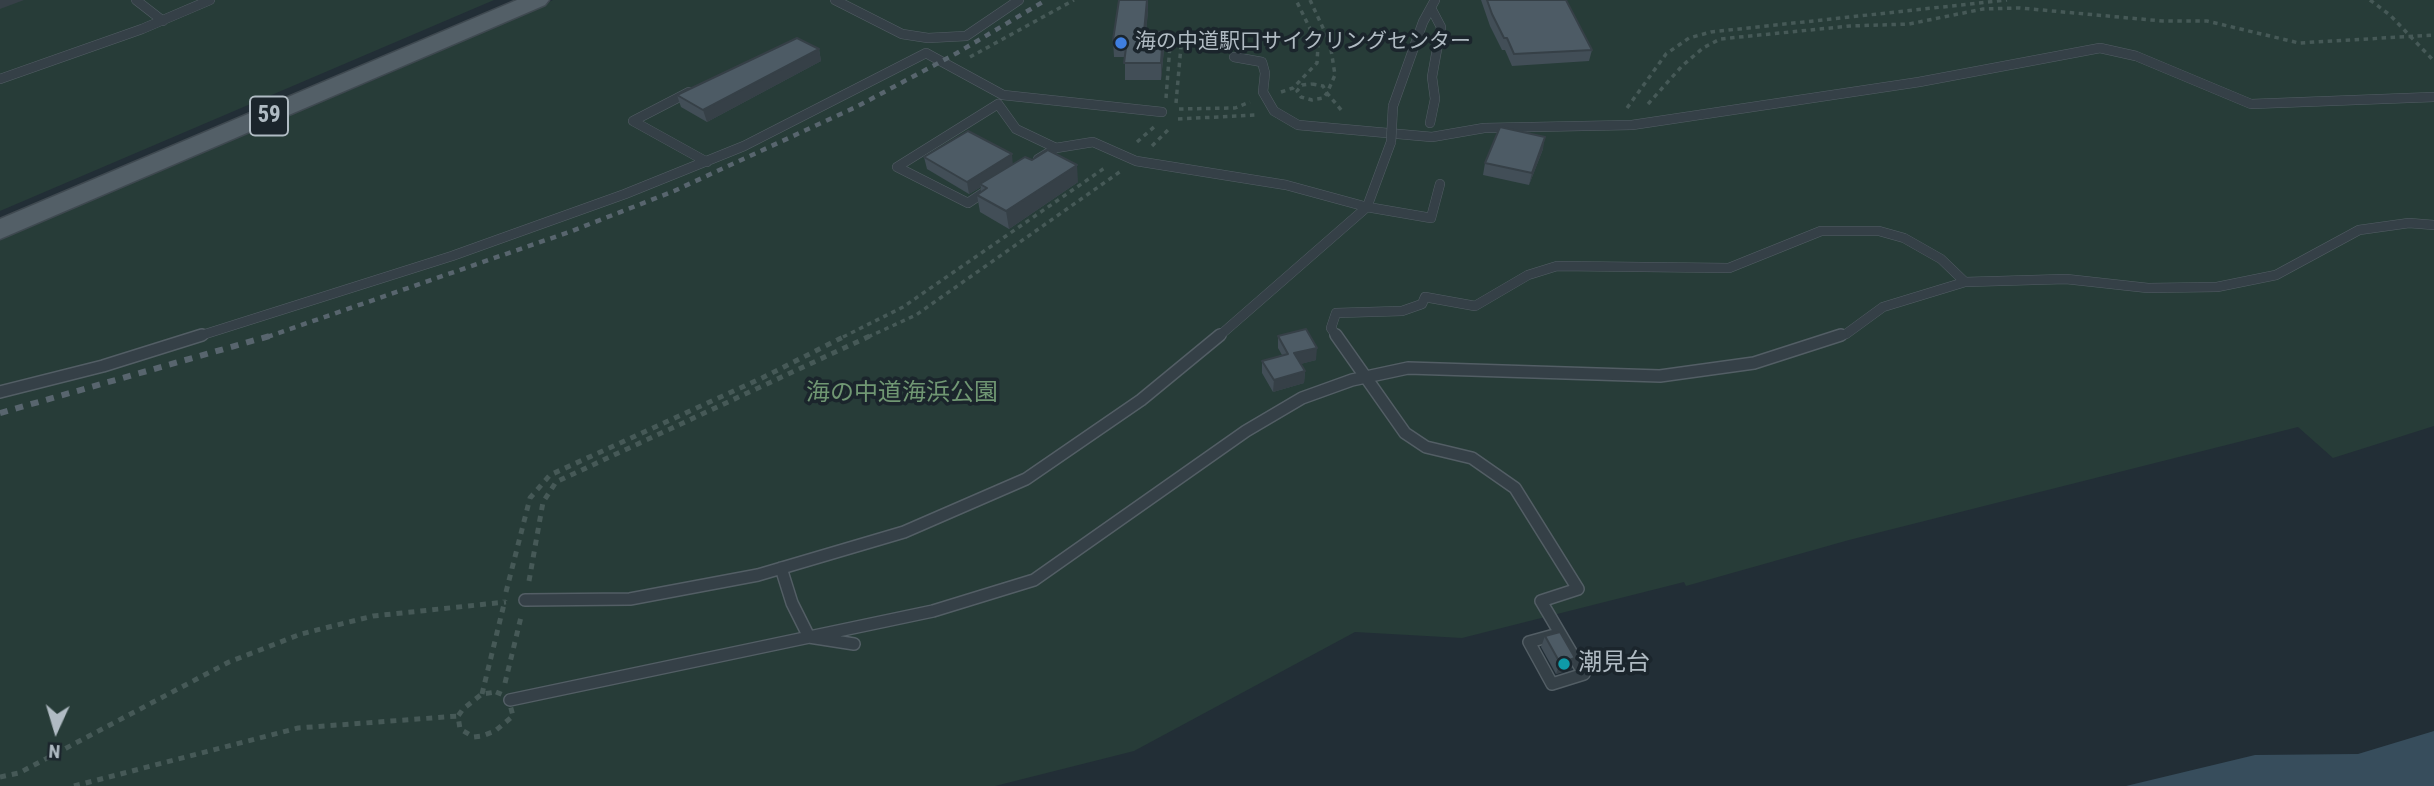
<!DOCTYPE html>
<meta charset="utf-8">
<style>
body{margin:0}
#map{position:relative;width:2434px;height:786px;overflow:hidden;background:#222e36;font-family:"Roboto Condensed",sans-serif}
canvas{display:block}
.north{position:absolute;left:21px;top:695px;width:70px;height:70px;-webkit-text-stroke:5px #1b252c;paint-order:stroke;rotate:184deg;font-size:19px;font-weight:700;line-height:28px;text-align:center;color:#b0bbc3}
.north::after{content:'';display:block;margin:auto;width:24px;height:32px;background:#b0bbc3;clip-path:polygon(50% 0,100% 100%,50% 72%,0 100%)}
</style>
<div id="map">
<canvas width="2434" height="786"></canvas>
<div class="north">N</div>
</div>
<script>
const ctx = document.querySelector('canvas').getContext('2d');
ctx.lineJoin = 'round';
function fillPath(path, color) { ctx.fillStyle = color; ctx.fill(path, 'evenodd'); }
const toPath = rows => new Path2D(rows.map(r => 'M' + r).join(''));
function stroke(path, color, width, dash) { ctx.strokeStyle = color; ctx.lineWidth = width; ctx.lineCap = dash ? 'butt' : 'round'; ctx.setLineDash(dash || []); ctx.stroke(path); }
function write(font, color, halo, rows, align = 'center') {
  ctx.font = font + ' "Roboto Condensed","Noto Sans JP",sans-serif'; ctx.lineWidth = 7; ctx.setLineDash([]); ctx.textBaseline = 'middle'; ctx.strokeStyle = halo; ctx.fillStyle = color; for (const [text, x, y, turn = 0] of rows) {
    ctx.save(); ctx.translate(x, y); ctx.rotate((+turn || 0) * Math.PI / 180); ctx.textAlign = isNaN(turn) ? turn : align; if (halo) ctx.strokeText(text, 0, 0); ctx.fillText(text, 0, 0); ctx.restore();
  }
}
fillPath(toPath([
 [0,0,494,0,0,211],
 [553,0,2434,0,2434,426,2333,458,2298,427,1849,540,1686,586,1684,582,1462,638,1355,632,1134,751,995,786,0,786,0,236,381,77]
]), '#273c38');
fillPath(toPath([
 [2434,731,2434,786,2126,786,2255,755,2358,754]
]), '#374d5c');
const serviceFar1 = toPath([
 [136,0,163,21],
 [835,0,902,34,928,38,966,36,1019,0],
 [1234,57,1262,62,1265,73,1263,92,1274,111,1298,125,1432,137,1484,128,1632,125,1919,82,2100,48,2136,56,2251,104,2434,97],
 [0,79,142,29,210,0],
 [689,92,633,121,707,162],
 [1393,106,1423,22,1435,0],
 [1430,123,1435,99,1432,77,1441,27,1431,8],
 [1038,159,1056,148,1093,142,1136,161,1286,185,1367,207,1431,218,1440,184],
 [989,189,968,203,897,167,998,104,1016,129,1056,148],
 [196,337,452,256,625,194,744,146,926,53,1003,95,1162,112],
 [1218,337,1367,207,1391,142],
 [1337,337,1331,328,1336,313,1402,311,1422,304,1425,297,1475,306,1528,275,1557,266,1729,268,1821,231,1879,231,1904,238,1941,259,1965,282],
 [1836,337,1846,334,1883,307,1965,282,2066,279,2148,288,2217,287,2276,275,2359,230,2409,223,2434,225]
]);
const service = toPath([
 [1336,335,1405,433,1426,447,1472,458,1515,488,1578,589,1541,601,1584,674,1552,684,1529,642,1558,634],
 [0,392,103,366,202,335],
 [781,568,792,603,809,637,854,644],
 [525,600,630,599,758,575,904,532,1026,479,1141,400,1220,335],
 [510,700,933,611,1034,580,1246,431,1302,398,1352,380,1408,368,1660,376,1754,363,1841,335]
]);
const primary = toPath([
 [517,0,549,0,545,5,0,239,0,219,517,0]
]);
stroke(serviceFar1, '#535e65', 10);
stroke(service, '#535e65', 14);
stroke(primary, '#3f4950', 3);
stroke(toPath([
 [1310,0,1330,43,1335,75,1327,93,1342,111],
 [2370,0,2390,15,2434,61],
 [970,57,1074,0],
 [1312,84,1323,86,1327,93,1323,98,1312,100,1301,97,1297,91,1302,85,1312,84],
 [1281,92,1293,88,1317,63,1318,45,1296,0],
 [1166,98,1170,45,1181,46,1176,103],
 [1648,104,1682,66,1703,48,1720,39,1850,26,1909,24,1983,9,2020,8,2162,21,2207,21,2299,43,2434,35],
 [1627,108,1666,54,1689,38,1711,32,2007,0],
 [1179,109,1235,108,1250,102],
 [1178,119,1256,115],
 [1137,142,1154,127],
 [1152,146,1168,130],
 [843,337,903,307,1106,167],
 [868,337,916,315,1121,171]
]), '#465957', 3.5, [4.5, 4.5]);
stroke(toPath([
 [529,581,543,502,556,482,872,335],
 [506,592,530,498,550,475,762,378,847,335],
 [505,683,521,617],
 [496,692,508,697,513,716,495,731,482,736,474,737,460,729,458,716,463,709,482,694,496,692],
 [482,694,505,600],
 [0,777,19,773,229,662,301,634,373,616,506,602],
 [74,786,298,728,458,716]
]), '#465957', 5, [6, 6]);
stroke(serviceFar1, '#354047', 9);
stroke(service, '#354047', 11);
fillPath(primary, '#535f67');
stroke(toPath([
 [267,337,572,231,674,191,858,106,957,53,1046,0]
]), '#58656e', 4.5, [6, 6]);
stroke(toPath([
 [0,413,273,335]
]), '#58656e', 6, [8, 8]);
const serviceBridge = toPath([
 [1391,142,1393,106]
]);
stroke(serviceBridge, '#535e65', 10, []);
stroke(serviceBridge, '#354047', 9);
fillPath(toPath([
 [1119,0,1148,0,1148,10,1146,32,1164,49,1161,80,1125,80,1125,57,1114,57,1113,40],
 [1481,0,1566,0,1592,50,1589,61,1512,66,1505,50,1502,50,1490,26],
 [819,49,821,61,707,122,681,107,677,95],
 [1543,149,1529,185,1483,175,1485,163],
 [924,157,1013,164,1078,182,1009,229,980,212,977,195,981,192,981,187,969,194,927,169],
 [1278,336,1316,360,1300,364,1305,371,1304,383,1273,392,1262,373,1262,361,1282,355,1278,348],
 [1545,636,1575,658,1571,669,1556,674,1541,647]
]), '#424e57');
fillPath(toPath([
 [0,0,24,0,0,9],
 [1147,0,1148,10,1145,49,1144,32],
 [1163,32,1164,49,1161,80,1161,63],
 [819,49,821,61,707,122,703,110],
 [1545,137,1543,149,1529,185,1532,173],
 [1012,154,1013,166,980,184,981,187,969,194,967,182],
 [1077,165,1078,182,1009,229,1006,211],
 [1317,348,1316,360,1293,366,1294,353],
 [1305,371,1304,383,1273,392,1274,380],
 [1575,658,1571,669,1556,674,1560,663]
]), '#364047');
const building = toPath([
 [1119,0,1147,0,1144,32,1163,32,1161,63,1124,63,1127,40,1113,40,1119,0],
 [1487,0,1566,0,1592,50,1514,54,1507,38,1504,38,1492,14,1487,0],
 [797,38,819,49,703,110,677,95,797,38],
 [1500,127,1545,137,1532,173,1485,163,1500,127],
 [968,131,1012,154,967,182,924,157,968,131],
 [1048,150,1077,165,1006,211,977,195,987,188,980,184,1025,157,1032,160,1048,150],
 [1306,329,1317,348,1294,353,1305,371,1274,380,1262,361,1288,354,1278,336,1306,329],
 [1560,632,1575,658,1560,663,1545,636,1560,632]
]);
fillPath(building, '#4d5b65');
stroke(building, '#364047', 2);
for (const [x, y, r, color] of [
 [1121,43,7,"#3f7fe0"],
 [1564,664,7,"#0f9aa8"]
]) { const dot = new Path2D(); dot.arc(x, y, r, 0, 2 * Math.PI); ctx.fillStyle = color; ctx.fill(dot); stroke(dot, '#1b252c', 2.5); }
write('21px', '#b0bbc3', '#1b252c', [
 ["海の中道駅口サイクリングセンター",1135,43]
], 'left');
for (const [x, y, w] of [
 [269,116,38]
]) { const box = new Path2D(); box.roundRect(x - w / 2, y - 19.5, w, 39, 5); ctx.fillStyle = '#1b252c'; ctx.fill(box); stroke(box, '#b0bbc3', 2); }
write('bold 23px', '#b0bbc3', null, [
 ["59",269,116]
]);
write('24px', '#709773', '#1b252c', [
 ["海の中道海浜公園",902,394]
]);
write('24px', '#b0bbc3', '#1b252c', [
 ["潮見台",1578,664]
], 'left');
</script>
